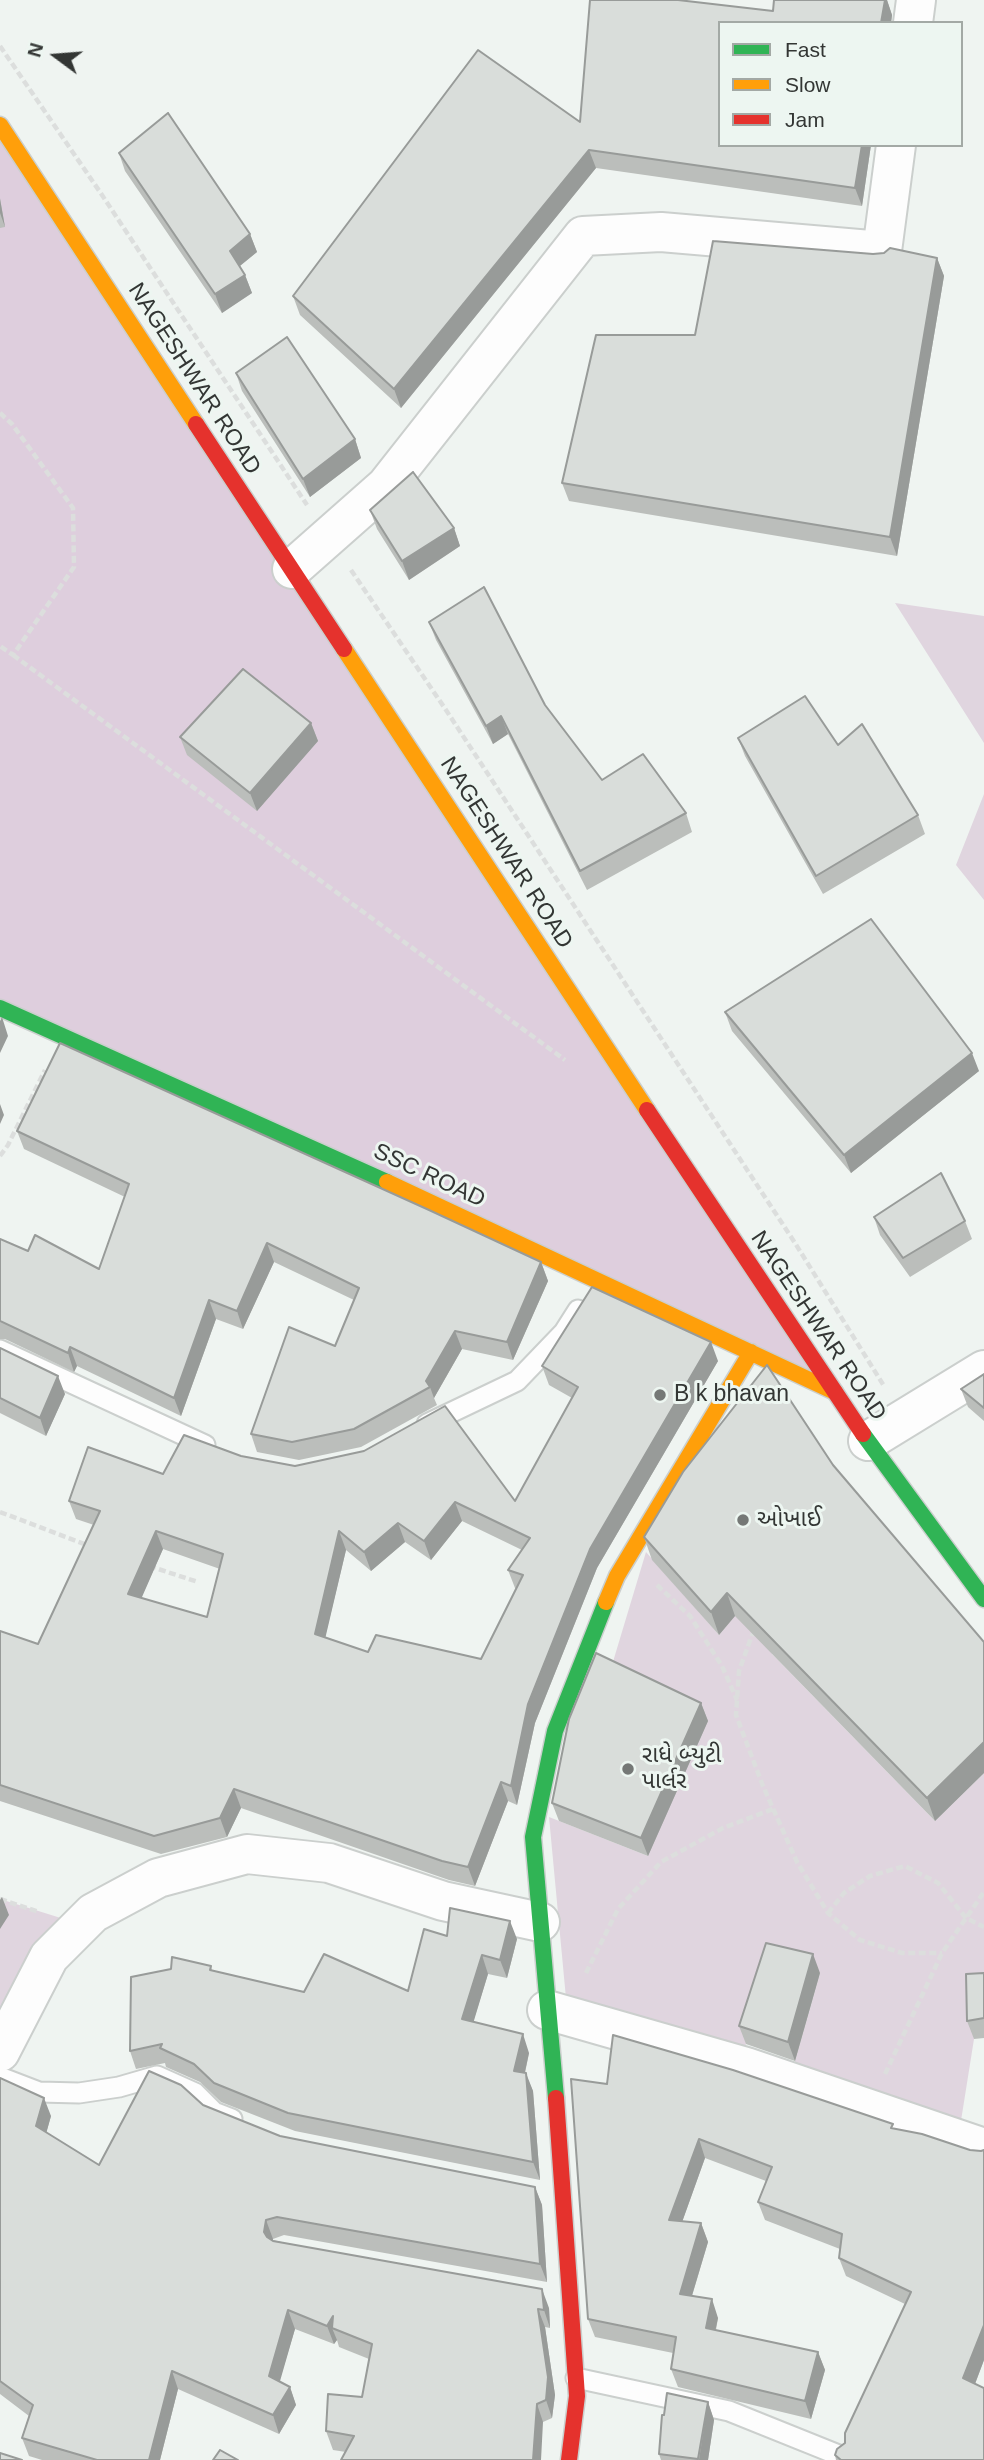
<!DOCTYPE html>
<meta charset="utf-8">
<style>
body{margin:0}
#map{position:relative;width:984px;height:2460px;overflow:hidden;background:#eff4f1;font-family:Arial,sans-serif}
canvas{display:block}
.legend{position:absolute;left:718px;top:21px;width:245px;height:126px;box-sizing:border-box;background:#edf6f1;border:2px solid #a3a9a5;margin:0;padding:9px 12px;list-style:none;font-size:21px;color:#333634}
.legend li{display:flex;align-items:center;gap:14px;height:35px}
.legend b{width:35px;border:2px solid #a3a9a5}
.north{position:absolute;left:21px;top:21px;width:70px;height:70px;-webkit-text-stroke:5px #edf6f1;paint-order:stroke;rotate:286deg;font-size:19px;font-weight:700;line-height:28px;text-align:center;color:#333634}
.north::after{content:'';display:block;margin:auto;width:24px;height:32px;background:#333634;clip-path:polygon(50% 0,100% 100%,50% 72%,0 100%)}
</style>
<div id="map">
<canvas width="984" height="2460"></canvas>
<ul class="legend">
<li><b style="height:9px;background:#30b455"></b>Fast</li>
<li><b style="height:9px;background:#ff9f0a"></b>Slow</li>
<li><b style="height:9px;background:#e5322d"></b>Jam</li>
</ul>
<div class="north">N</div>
</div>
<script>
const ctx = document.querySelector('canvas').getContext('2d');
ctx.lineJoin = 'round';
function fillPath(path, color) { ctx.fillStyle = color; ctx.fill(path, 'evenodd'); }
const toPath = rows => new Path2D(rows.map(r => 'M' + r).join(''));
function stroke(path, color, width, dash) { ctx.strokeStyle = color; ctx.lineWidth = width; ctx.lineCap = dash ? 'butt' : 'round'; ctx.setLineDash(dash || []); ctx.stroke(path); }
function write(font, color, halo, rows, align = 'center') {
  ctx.font = font + ' Arial,"Noto Sans Gujarati",sans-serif'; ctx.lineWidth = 6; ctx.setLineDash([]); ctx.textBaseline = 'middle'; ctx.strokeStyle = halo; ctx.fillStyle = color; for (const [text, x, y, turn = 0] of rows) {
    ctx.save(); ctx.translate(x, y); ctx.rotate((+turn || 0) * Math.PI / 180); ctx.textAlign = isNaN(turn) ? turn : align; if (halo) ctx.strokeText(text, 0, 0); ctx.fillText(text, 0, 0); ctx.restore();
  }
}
fillPath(toPath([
 [895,603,984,616,984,743],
 [984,794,984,900,956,865],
 [646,1552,719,1635,768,1576,772,1654,935,1821,984,1773,984,1992,974,2039,960,2127,793,2068,820,1973,773,1961,744,2050,567,2009,549,1817,648,1856,609,1675],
 [0,1899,80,1924,0,2052]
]), '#e0d5df');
fillPath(toPath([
 [0,125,835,1392,0,1010]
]), '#decedd');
const lane = toPath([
 [0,1350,205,1445],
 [427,1424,517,1381,564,1332,578,1310],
 [0,2077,39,2092,79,2093,119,2087,157,2076,195,2093,214,2112,232,2119],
 [576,2378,729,2411,841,2456]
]);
const street = toPath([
 [913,23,916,0],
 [292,569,386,486,583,236,661,232,882,251,896,145],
 [868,1441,984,1370],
 [547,2010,746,2067,984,2148],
 [0,2052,49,1957,93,1913,158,1878,247,1854,329,1863,443,1901,540,1922]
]);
const fast = toPath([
 [0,1008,387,1182],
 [863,1434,984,1599],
 [556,2098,533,1837,555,1731,606,1602]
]);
const slow = toPath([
 [0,125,196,424],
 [344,649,647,1110],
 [387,1182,835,1392],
 [606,1602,617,1576,751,1352]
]);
const jam = toPath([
 [196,424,344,649],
 [647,1110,863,1434],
 [556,2098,577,2396,569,2460]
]);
stroke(lane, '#cbcfcd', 23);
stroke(street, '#cbcfcd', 42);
stroke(fast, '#cbcfcd', 19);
stroke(slow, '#cbcfcd', 19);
stroke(jam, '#cbcfcd', 19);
stroke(toPath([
 [0,46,100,192,307,505],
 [0,413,12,424,73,508,74,567,13,655,0,646],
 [351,570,446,710,795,1243,884,1386],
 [13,655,565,1060],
 [0,1156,8,1145,45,1070],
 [0,1512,87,1545],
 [149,1566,198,1582],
 [657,1585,690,1616,722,1666,737,1700],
 [756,1631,752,1635,739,1671,736,1715,763,1786,797,1862,828,1913,860,1940,902,1953,942,1953],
 [0,1899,39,1912],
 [828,1913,844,1893,870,1876,905,1866,938,1883,966,1918,984,1927],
 [586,1973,618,1909,661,1862,723,1828,773,1809],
 [885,2074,942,1953,984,1892]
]), '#dcdedd', 4.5, [7, 3.5]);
stroke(lane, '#fdfdfd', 19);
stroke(street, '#fdfdfd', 38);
stroke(fast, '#30b455', 16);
stroke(slow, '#ff9f0a', 16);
stroke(jam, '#e5322d', 16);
fillPath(toPath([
 [590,0,678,0,773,11,774,0,887,0,892,15,891,23,720,23,720,145,871,145,862,206,596,168,401,408,300,315,293,296,478,50,580,122],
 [119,153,250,234,257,252,240,266,245,275,252,293,222,313,125,171],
 [0,198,5,227,0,228],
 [873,254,937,258,944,276,897,556,569,501,562,483,695,335],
 [236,373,355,439,361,458,310,497,242,391],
 [370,510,454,528,460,546,409,580,377,529],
 [429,622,545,705,602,780,686,813,692,832,587,890,508,734,493,744,436,640],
 [311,723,318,741,257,811,187,755,180,737],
 [738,738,838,745,918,815,925,834,823,894,745,756],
 [725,1012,979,1071,851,1173,732,1031],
 [17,1131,541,1262,548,1281,513,1360,462,1349,434,1398,437,1405,361,1447,299,1460,257,1452,251,1434,335,1346,354,1300,274,1262,243,1329,216,1319,181,1416,77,1366,74,1372,5,1339,0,1339,0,1239,28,1251,99,1269,125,1197,24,1149],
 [874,1217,965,1221,972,1239,910,1277,880,1235],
 [0,1348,65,1394,46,1436,0,1413],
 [718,1361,597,1568,535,1723,517,1805,508,1801,475,1886,449,1880,241,1808,227,1837,161,1854,0,1801,0,1631,38,1644,94,1525,76,1519,69,1501,163,1474,241,1456,295,1466,515,1501,572,1398,549,1385,542,1366],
 [462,1521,522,1550,508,1570,515,1588,516,1589,481,1659,368,1652,325,1637,346,1550,371,1571,405,1542,431,1560],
 [163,1549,220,1569,207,1617,141,1598],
 [984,1374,984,1421,968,1407,961,1389],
 [833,1465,984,1642,984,1773,935,1821,735,1616,719,1635,652,1560,644,1537],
 [701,1703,708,1721,648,1856,559,1821,552,1803],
 [447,1936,517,1939,507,1978,488,1974,473,2022,529,2053,525,2073,533,2091,540,2180,295,2131,221,2102,200,2082,166,2067,165,2063,136,2069,130,2051,211,1966,212,1971,304,1992,408,1991],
 [820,1973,795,2061,746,2044,739,2026],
 [984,1973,984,2038,974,2039,967,2021],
 [0,2078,51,2116,46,2133,99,2165,203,2105,280,2136,535,2187,542,2205,547,2282,284,2235,273,2239,273,2240,549,2308,550,2328,545,2327,555,2395,552,2418,543,2422,346,2452,333,2450,326,2431,362,2397,369,2359,339,2347,337,2340,334,2344,295,2329,279,2382,290,2387,296,2405,279,2434,178,2389,160,2460,42,2460,29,2456,22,2438,29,2416,0,2394],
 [571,2079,895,2129,970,2150,981,2151,984,2150,984,2360,975,2384,984,2460,836,2460,835,2455,845,2443,905,2304,846,2276,839,2258,840,2249,765,2220,758,2202,766,2181,705,2158,682,2222,701,2223,708,2242,692,2296,718,2318,716,2330,818,2352,825,2370,811,2419,678,2387,671,2369,673,2353,595,2337,588,2319],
 [708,2402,714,2420,708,2460,661,2460,659,2454]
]), '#bbbebb');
fillPath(toPath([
 [885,0,887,0,892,15,891,23,881,23],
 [862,145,871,145,862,206,855,188],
 [589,150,596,168,401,408,394,389],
 [0,198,0,199,5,227,0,213],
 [250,234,257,252,236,269,230,251],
 [937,258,944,276,897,556,890,537],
 [245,275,252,293,222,313,215,294],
 [355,439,361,458,310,497,303,479],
 [454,528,460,546,409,580,402,561],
 [501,716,508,734,493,744,486,726],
 [311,723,318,741,257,811,250,793],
 [2,1017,8,1036,0,1053,0,1021],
 [972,1053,979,1071,851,1173,844,1155],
 [0,1104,4,1115,0,1124],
 [267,1243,274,1262,243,1329,237,1311],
 [541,1262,548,1281,513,1360,507,1342],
 [209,1300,216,1319,181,1416,174,1398],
 [455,1331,462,1349,434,1398,430,1387,426,1381],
 [711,1342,718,1361,597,1568,535,1723,517,1805,511,1786,528,1704,590,1549],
 [70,1347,77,1366,74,1372,68,1353],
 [58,1376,65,1394,46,1436,40,1418],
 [455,1502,462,1521,431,1560,424,1541],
 [398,1523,405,1542,371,1571,364,1552],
 [156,1531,163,1549,135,1613,128,1594],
 [339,1531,346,1550,322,1652,315,1634],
 [727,1593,735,1616,719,1635,711,1612],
 [701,1703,708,1721,648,1856,641,1838],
 [984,1742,984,1773,935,1821,927,1798],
 [501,1782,508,1801,475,1886,468,1867],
 [234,1789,241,1808,227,1837,220,1818],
 [2,1897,9,1915,0,1929,0,1900],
 [510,1921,517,1939,507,1978,500,1960],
 [813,1954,820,1973,795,2061,788,2042],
 [482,1955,488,1974,469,2037,462,2019],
 [523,2034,529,2053,521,2090,514,2071],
 [526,2073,533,2091,540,2180,533,2162],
 [44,2098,51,2116,43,2145,36,2126],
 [699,2139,705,2158,676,2239,669,2220],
 [535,2187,542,2205,547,2282,540,2264],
 [266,2220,273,2239,270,2250,264,2232],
 [701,2223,708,2242,687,2312,680,2294],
 [542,2289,549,2308,550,2328,544,2310],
 [712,2299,718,2318,712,2346,706,2328],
 [538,2309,545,2327,555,2395,552,2418,546,2400],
 [288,2310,295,2329,276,2395,269,2376],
 [333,2316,332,2328,337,2340,334,2344,327,2326],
 [984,2325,984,2360,970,2397,963,2378],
 [818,2352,825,2370,811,2419,805,2401],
 [172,2371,178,2389,160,2460,149,2460],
 [290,2387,296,2405,279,2434,273,2415],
 [708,2402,714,2420,708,2460,699,2460],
 [537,2404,543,2422,541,2460,533,2460]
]), '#989b99');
const building = toPath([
 [590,0,678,0,773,11,774,0,885,0,881,23,720,23,720,145,862,145,855,188,589,150,394,389,293,296,478,50,580,122,590,0],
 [168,113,250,234,230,251,245,275,215,294,119,153,168,113],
 [713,241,873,254,884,253,890,248,937,258,890,537,562,483,596,335,695,335,713,241],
 [287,337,355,439,303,479,236,373,287,337],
 [413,472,454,528,402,561,370,510,413,472],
 [484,587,545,705,602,780,643,754,686,813,580,871,501,716,486,726,429,622,484,587],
 [243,669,311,723,250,793,180,737,243,669],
 [805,696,838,745,862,724,918,815,816,876,738,738,805,696],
 [871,919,972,1053,844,1155,725,1012,871,919],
 [60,1043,429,1210,541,1262,507,1342,455,1331,426,1381,430,1387,354,1429,292,1442,251,1434,289,1327,335,1346,359,1288,267,1243,237,1311,209,1300,174,1398,70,1347,68,1353,0,1321,0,1239,28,1251,35,1235,99,1269,129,1184,17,1131,60,1043],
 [941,1173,965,1221,903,1258,874,1217,941,1173],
 [592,1287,711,1342,590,1549,528,1704,511,1786,501,1782,468,1867,442,1861,234,1789,220,1818,154,1836,0,1785,0,1631,38,1644,100,1511,69,1501,88,1447,163,1474,184,1435,241,1456,295,1466,364,1451,445,1406,515,1501,578,1387,542,1366,592,1287],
 [455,1502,530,1538,508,1570,523,1575,481,1659,376,1635,368,1652,315,1634,339,1531,364,1552,398,1523,424,1541,455,1502],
 [156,1531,223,1554,207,1617,128,1594,156,1531],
 [0,1348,58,1376,40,1418,0,1398,0,1348],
 [767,1365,833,1465,984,1642,984,1742,927,1798,727,1593,711,1612,644,1537,683,1472,767,1365],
 [984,1374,984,1408,961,1389,984,1374],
 [596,1653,701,1703,641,1838,552,1803,569,1719,596,1653],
 [450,1908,510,1921,500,1960,482,1955,462,2019,523,2034,514,2071,526,2073,533,2162,288,2113,214,2083,194,2064,160,2048,162,2044,130,2051,131,1977,171,1969,172,1957,211,1966,210,1970,304,1992,324,1954,408,1991,424,1929,447,1936,450,1908],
 [766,1943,813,1954,788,2042,739,2026,766,1943],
 [984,1973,984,2018,967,2021,966,1974,984,1973],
 [613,2035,733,2070,893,2124,891,2128,922,2134,970,2150,981,2151,984,2150,984,2325,963,2378,984,2388,984,2460,841,2460,835,2455,837,2449,845,2443,845,2433,911,2292,839,2258,842,2234,758,2202,772,2167,699,2139,669,2220,701,2223,680,2294,712,2299,706,2328,818,2352,805,2401,671,2369,676,2337,588,2319,571,2079,607,2084,613,2035],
 [149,2071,181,2085,203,2105,280,2136,535,2187,540,2264,277,2217,266,2220,264,2232,267,2237,273,2241,542,2289,544,2310,538,2309,548,2377,546,2400,537,2404,533,2460,341,2460,354,2436,326,2431,328,2394,362,2397,372,2344,332,2328,333,2316,327,2326,288,2310,269,2376,290,2387,273,2415,172,2371,149,2460,97,2460,22,2438,33,2405,0,2381,0,2078,44,2098,36,2126,99,2165,149,2071],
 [667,2393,708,2402,698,2459,659,2454,662,2415,664,2415,667,2393],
 [220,2450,238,2460,213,2460,220,2450],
 [0,2453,22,2460,0,2460,0,2453]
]);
fillPath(building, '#d9ddda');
stroke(building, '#989b99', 2);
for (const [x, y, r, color] of [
 [660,1395,7,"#757876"],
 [743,1520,7,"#757876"],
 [628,1769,7,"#757876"]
]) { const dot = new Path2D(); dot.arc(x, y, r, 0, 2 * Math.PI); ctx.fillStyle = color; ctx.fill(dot); stroke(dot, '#edf6f1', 2.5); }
write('23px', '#333634', '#edf6f1', [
 ["NAGESHWAR ROAD",194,379,57],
 ["NAGESHWAR ROAD",506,853,57],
 ["SSC ROAD",429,1176,25],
 ["NAGESHWAR ROAD",818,1326,56]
]);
write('23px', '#333634', '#edf6f1', [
 ["B k bhavan",674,1395],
 ["ઓખાઈ",757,1520],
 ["રાધે બ્યુટી",642,1756],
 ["પાર્લર",642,1782]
], 'left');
</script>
